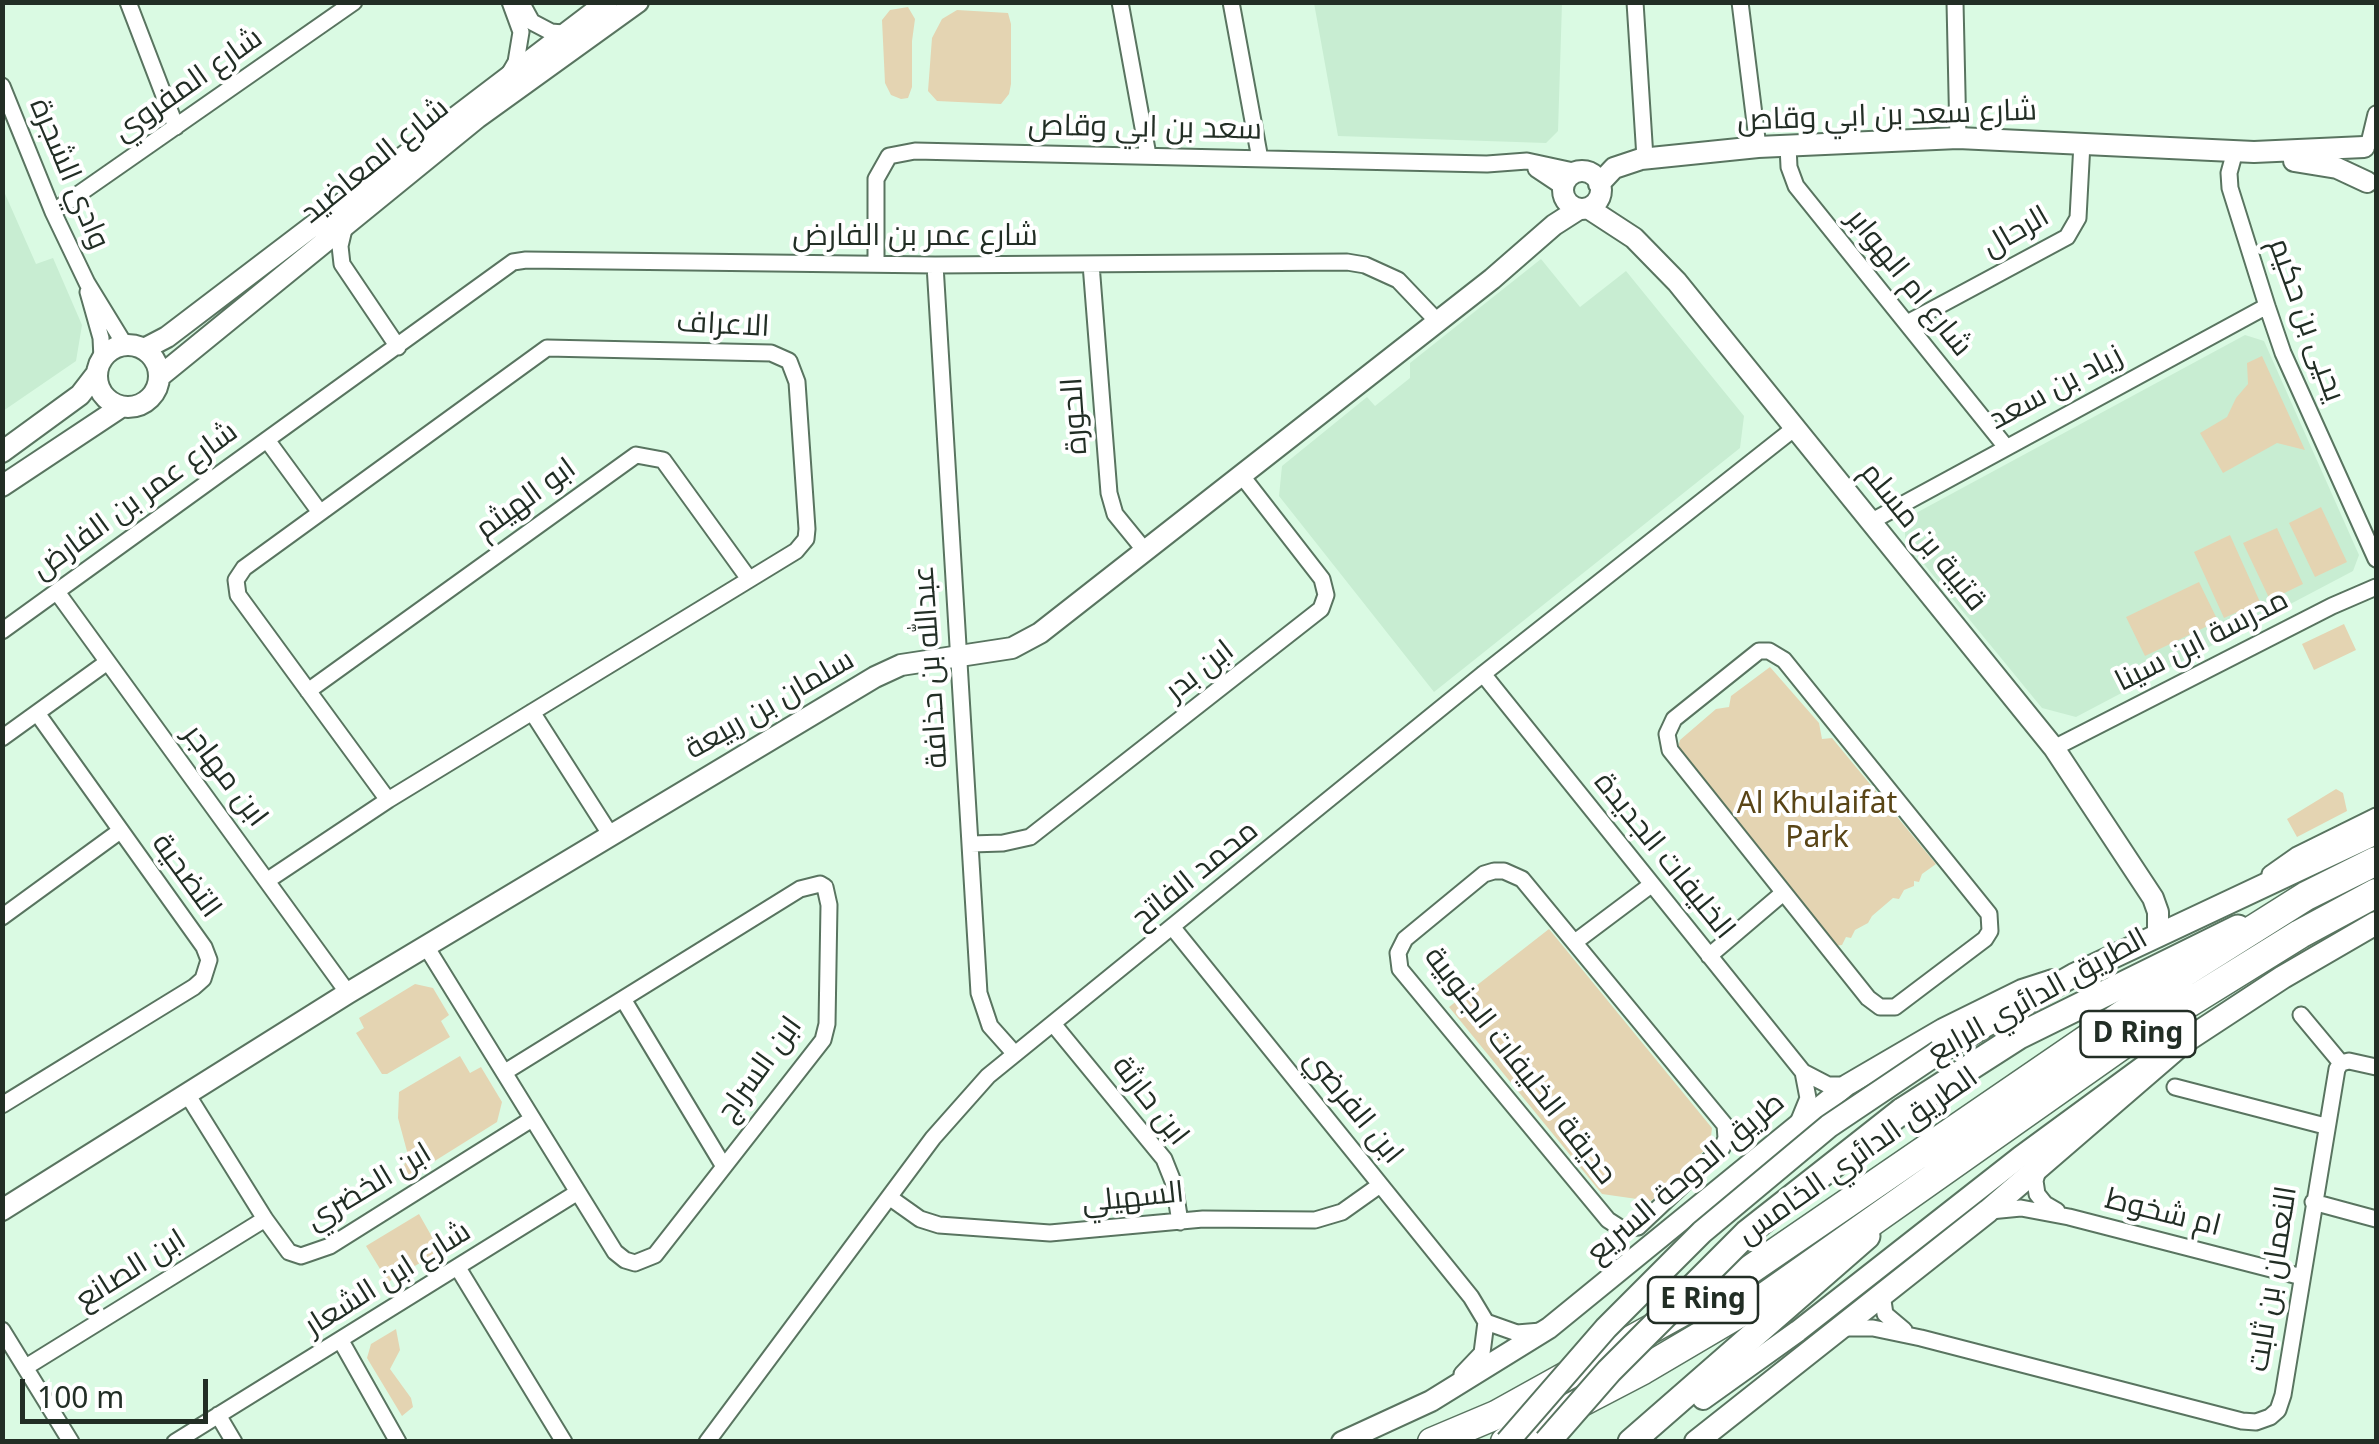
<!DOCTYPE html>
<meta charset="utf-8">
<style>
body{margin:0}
#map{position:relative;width:2379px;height:1444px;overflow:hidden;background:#dafae3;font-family:"Noto Sans",sans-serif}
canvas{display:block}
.frame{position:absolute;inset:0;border:5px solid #222e25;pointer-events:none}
.scale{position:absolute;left:20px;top:1379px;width:188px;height:45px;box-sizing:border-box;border:5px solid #222e25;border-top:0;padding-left:12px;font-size:30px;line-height:35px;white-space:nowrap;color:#222e25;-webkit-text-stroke:8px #fff;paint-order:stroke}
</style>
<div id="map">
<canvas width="2379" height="1444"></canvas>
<div class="frame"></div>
<div class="scale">100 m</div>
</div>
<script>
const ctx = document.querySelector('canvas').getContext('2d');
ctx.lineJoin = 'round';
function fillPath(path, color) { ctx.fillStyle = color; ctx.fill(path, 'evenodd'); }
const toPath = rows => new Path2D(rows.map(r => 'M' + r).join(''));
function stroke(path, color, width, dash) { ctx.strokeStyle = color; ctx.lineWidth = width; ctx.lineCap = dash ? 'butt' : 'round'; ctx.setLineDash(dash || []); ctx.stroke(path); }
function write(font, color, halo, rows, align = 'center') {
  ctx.font = font + ' "Noto Sans",Cairo,sans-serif'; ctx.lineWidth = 8; ctx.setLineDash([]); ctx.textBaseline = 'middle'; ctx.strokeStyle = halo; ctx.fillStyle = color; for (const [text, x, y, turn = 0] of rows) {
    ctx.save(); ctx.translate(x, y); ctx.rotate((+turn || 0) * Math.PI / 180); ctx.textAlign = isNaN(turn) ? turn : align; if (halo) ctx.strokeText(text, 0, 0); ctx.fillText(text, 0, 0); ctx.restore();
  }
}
fillPath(toPath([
 [1314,3,1562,3,1558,131,1546,143,1338,136],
 [2,187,36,264,53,258,82,325,76,361,3,411],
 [1541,259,1580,307,1626,271,1744,416,1740,448,1434,692,1279,496,1282,466,1367,397,1375,406,1410,378,1410,363],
 [2245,335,2264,341,2359,555,2353,571,2076,717,2042,708,1905,541,1905,519]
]), '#c8edd2');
fillPath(toPath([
 [908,7,915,19,912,41,912,87,908,98,901,99,891,95,885,83,882,20,890,10],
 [957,10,1008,13,1011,24,1011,84,1009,94,1001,104,937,101,928,91,932,38,942,19],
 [2262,356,2305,450,2277,443,2223,473,2200,433,2227,417,2236,398,2248,384,2247,363],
 [2321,507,2347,562,2315,577,2289,523],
 [2277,528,2303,584,2270,600,2243,543],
 [2230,535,2260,602,2224,618,2194,552],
 [2199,582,2218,621,2145,656,2126,617],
 [2344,624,2356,650,2314,670,2302,644],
 [1770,667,1819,723,1822,739,1832,738,1936,864,1922,874,1919,882,1914,881,1914,886,1904,890,1899,899,1893,898,1872,916,1868,923,1855,930,1851,938,1846,937,1842,945,1835,946,1678,748,1680,740,1716,709,1729,707,1731,696],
 [2336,789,2343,793,2347,811,2297,837,2287,819],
 [1549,929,1712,1128,1710,1145,1651,1201,1602,1194,1449,1007],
 [415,984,433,988,449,1015,441,1021,450,1037,387,1074,382,1074,356,1033,364,1028,359,1018],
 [460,1056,470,1073,481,1067,502,1102,497,1122,406,1179,402,1171,408,1155,398,1118,399,1092],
 [419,1214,440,1251,388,1282,366,1246],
 [396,1329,400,1350,390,1369,411,1398,413,1407,402,1416,367,1358,371,1344]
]), '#e4d4b2');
const minor = toPath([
 [128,2,176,127],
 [521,2,532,22,551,32,563,33],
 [1120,2,1148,155],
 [1231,2,1260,159],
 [1635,2,1645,158],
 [1740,2,1758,147],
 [1955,2,1958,138],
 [509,74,516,62,521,32,510,2],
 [2,86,53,212,87,283,125,345],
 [2369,143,2376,114],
 [1788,146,1789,167,1796,186,2006,447],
 [2235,151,2229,173,2230,188,2267,306,2283,353,2376,559],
 [1536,169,1563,187],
 [53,212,354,2],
 [345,225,340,246,342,264,398,347],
 [876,264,876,179,889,156,915,151,1487,164,1527,161,1578,172],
 [1091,264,1109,493,1115,514,1146,552],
 [935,265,979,993,990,1026,1015,1054],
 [88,292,101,338,102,359],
 [1907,323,2067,237,2078,218,2082,143],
 [267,440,319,511],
 [1872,521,2267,306],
 [57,592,348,993],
 [2,631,513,262,526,260,935,265,1347,262,1365,265,1398,280,1438,322],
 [1759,651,1769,651,1784,660,1989,914,1990,931,1985,939,1895,1007,1880,1007,1868,998,1670,750,1667,734,1674,719,1759,651],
 [1483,674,1803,1072,1828,1085,1847,1085],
 [308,691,636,455,663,460,749,579],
 [532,712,610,834],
 [2,738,106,663],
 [2054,748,2332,606,2376,587],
 [971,844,1003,843,1030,837,1321,609,1326,595,1322,579,1242,476],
 [1494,871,1504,871,1522,879,1725,1125,1726,1138,1722,1148,1638,1227,1622,1229,1608,1220,1400,969,1398,953,1405,939,1484,874,1494,871],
 [2270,874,2297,855,2376,816],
 [268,880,388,800,796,551,806,539,807,529,797,382,789,361,771,353,547,348,244,568,236,580,238,595,388,800],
 [2,917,120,831],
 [1173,928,1471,1297,1486,1322,1517,1333,1541,1331],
 [1575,942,1651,885],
 [427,948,615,1252,625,1260,635,1263,655,1255,823,1040,827,1024,829,905,825,887,820,884,800,889,505,1072],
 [1709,956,1783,893],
 [623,999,723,1165],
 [2301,1015,2341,1063],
 [1054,1025,1164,1159,1174,1184,1180,1222],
 [2175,1087,2325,1126],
 [187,1094,265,1219,289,1252,301,1256,330,1246,532,1119],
 [2,1105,194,987,203,979,209,960,204,947,37,713],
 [1799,1120,1808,1098,1803,1072],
 [2038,1170,2035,1181,2037,1194,2045,1204,2057,1211],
 [889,1197,920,1219,939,1225,1050,1233,1203,1219,1315,1220,1342,1212,1380,1185],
 [2313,1202,2376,1219],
 [1990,1211,2021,1208,2069,1217,2302,1277],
 [458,1268,564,1442],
 [1882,1294,1885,1314,1904,1330],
 [1843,1328,1873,1328,1921,1338,2242,1421,2256,1422,2270,1417,2278,1410,2283,1395,2337,1069,2341,1063,2349,1061,2376,1067],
 [2,1330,71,1442],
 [341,1341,398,1442],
 [26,1367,265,1219],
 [1462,1374,1482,1353,1486,1322],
 [218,1415,234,1442],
 [175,1442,578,1192],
 [707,1442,933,1138,988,1076,1483,674,1796,427]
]);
const tertiary = toPath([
 [2294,161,2337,168,2367,182],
 '1563 190a19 19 0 1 1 38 0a19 19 0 1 1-38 0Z',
 [1599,184,1614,168,1641,159,1758,147,1958,138,2254,152,2364,147],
 [1588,208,1634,238,1677,282,2054,748,2153,898,2158,912,2158,936],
 '97 376a31 31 0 1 1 62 0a31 31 0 1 1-62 0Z',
 [144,349,167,337,607,2],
 [159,377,477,118,638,2],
 [2,452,80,395,97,373],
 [2,486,121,407],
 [2,1210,348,993,875,677,901,665,1012,648,1040,633,1492,279,1554,225,1579,209],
 [1703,1399,1798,1331,2020,1157,2144,1066],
 [1342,1442,1431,1401,1549,1328,1847,1085,1943,1029,2022,990,2053,980]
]);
const secondary = toPath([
 [1939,1052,2074,975,2376,833],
 [1696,1442,1988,1211,2184,1042,2283,977,2376,923]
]);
const primary = toPath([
 [1902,1111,2019,1036,2238,928],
 [1631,1442,1867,1236]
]);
const motorway = toPath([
 [1432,1442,1496,1415,1716,1293,2179,976,2306,896,2376,861],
 [1505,1442,1643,1370,1755,1304,2132,1038,2300,934,2376,893]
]);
stroke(minor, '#597460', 19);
stroke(tertiary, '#597460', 24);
stroke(secondary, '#597460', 26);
stroke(primary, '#597460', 29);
stroke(motorway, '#597460', 31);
stroke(minor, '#fff', 15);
stroke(tertiary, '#fff', 20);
stroke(secondary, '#fff', 22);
stroke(primary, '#fff', 25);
stroke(motorway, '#fff', 28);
const secondaryBridge = toPath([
 [1507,1442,1606,1328,1702,1232,1829,1126,1939,1052]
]);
const primaryBridge = toPath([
 [1547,1442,1609,1371,1747,1233,1902,1111]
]);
stroke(secondaryBridge, '#597460', 26, []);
stroke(primaryBridge, '#597460', 29, []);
stroke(secondaryBridge, '#fff', 22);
stroke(primaryBridge, '#fff', 25);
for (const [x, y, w] of [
 [2138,1034,115],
 [1703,1300,110]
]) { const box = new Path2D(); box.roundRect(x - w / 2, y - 23, w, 46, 8); ctx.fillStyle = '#fff'; ctx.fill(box); stroke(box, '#222e25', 2.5); }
write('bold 28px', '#222e25', null, [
 ["D Ring",2138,1034],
 ["E Ring",1703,1300]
]);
write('30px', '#222e25', '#fff', [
 ["شارع المفروي",188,85,-35],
 ["شارع سعد بن ابي وقاص",1887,116,-2],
 ["سعد بن ابي وقاص",1145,128,1],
 ["شارع المعاضيد",375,161,-39],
 ["وادي الشجرة",69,174,67],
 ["الرحال",2016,232,-30],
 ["شارع عمر بن الفارض",915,236],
 ["شارع ام الهوابر",1909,283,51],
 ["يحيى بن حكيم",2306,320,70],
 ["الاعراف",723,325,3],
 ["زياد بن سعد",2056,388,-28],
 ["الحورة",1075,416,-94],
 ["ابو الهيثم",526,499,-36],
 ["شارع عمر بن الفارض",135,501,-36],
 ["قتيبة بن مسلم",1923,537,51],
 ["مدرسة ابن سينا",2202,641,-27],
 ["عبدالله بن حذافة",931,667,-94],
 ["ابن بدر",1200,671,-38],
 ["سلمان بن ربيعة",770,705,-30],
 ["ابن مهاجر",225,776,53],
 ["الخليفات الجديدة",1664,856,51],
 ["محمد الفاتح",1195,875,-39],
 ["التضحية",186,876,54],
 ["الطريق الدائري الرابع",2038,996,-29],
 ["حديقة الخليفات الجنوبية",1520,1066,52],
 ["ابن السراج",760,1069,-54],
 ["ابن حارثة",1150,1101,52],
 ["ابن الفرضي",1353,1107,51],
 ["الطريق الدائري الخامس",1858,1156,-35],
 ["طريق الدوحة السريع",1686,1178,-40],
 ["ابن الخضري",369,1187,-31],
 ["السهيلي",1133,1198,-6],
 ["ام شخوط",2163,1213,14],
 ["ابن الصانع",131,1270,-32],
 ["شارع ابن الشعار",388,1279,-32],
 ["النعمان بن ثابت",2273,1279,-81]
]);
write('30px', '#594516', '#fff', [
 ["Al Khulaifat",1817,804],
 ["Park",1817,838]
]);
</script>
